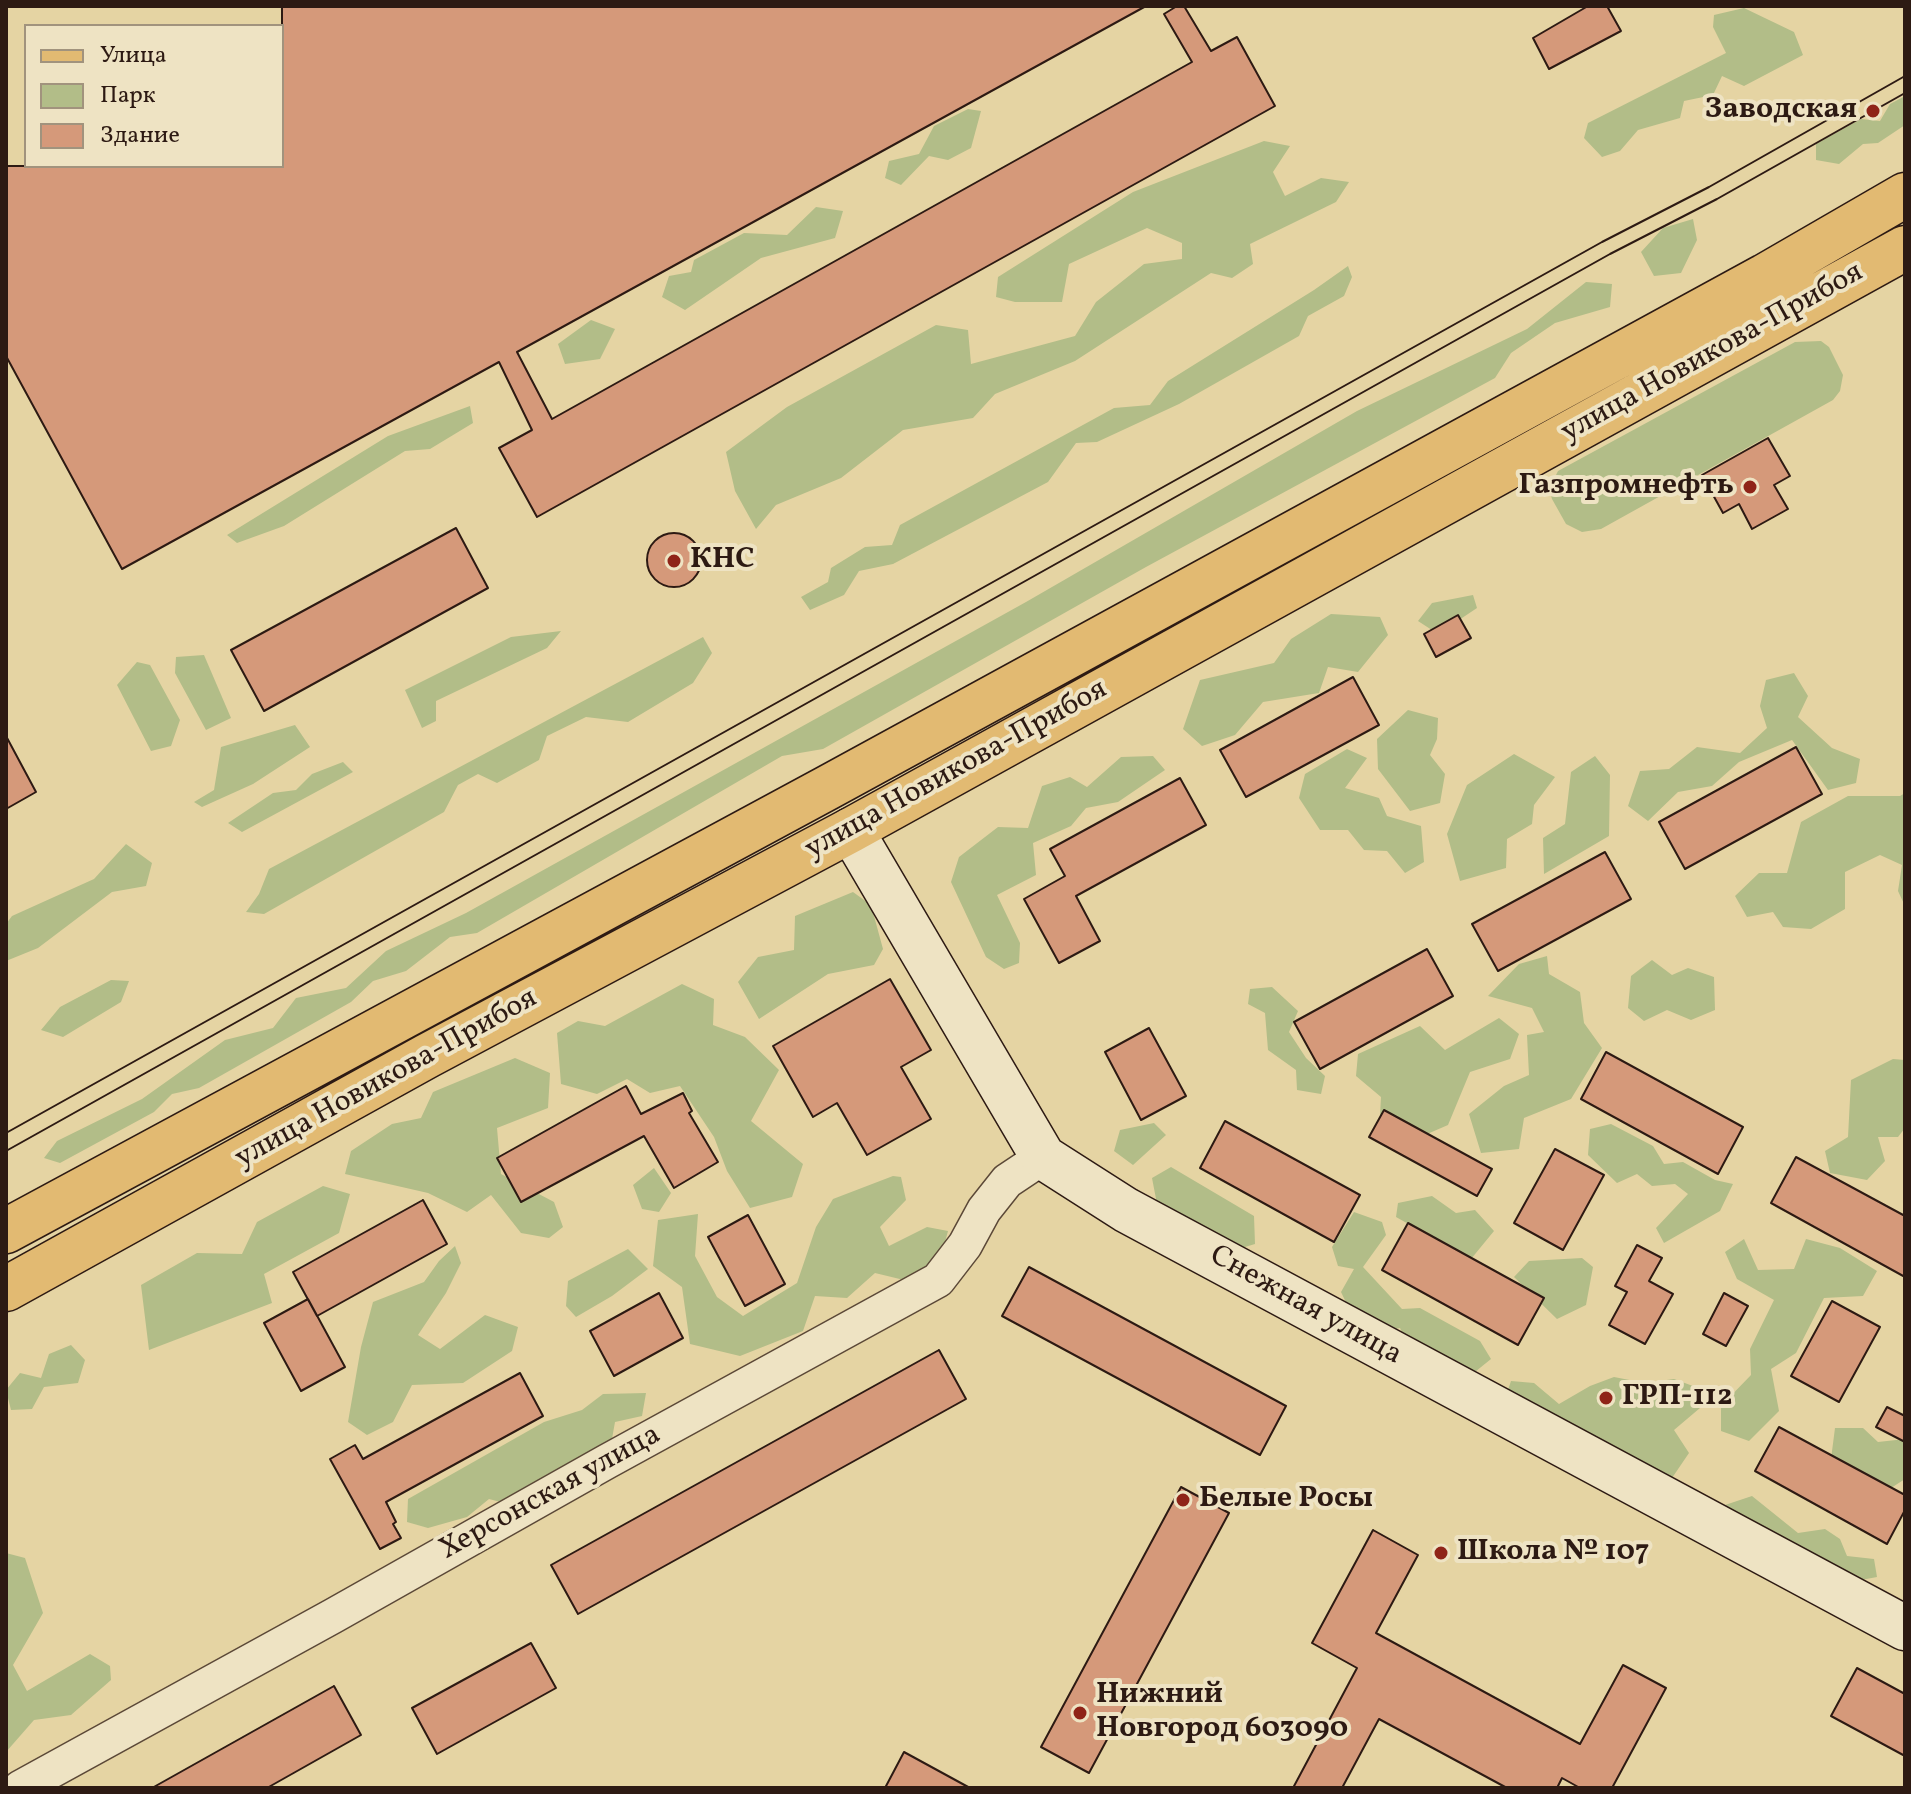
<!DOCTYPE html>
<meta charset="utf-8">
<style>
body{margin:0}
#map{position:relative;width:1911px;height:1794px;overflow:hidden;background:#e5d4a3;font-family:Vollkorn,serif}
canvas{display:block}
.frame{position:absolute;inset:0;border:8px solid #2d1a13;pointer-events:none}
.legend{position:absolute;left:24px;top:24px;width:260px;height:144px;box-sizing:border-box;background:#eee3c3;border:2px solid #a1937d;margin:0;padding:10px 14px;list-style:none;font-size:24px;color:#2d1a13}
.legend li{display:flex;align-items:center;gap:16px;height:40px}
.legend b{width:40px;border:2px solid #a1937d}
</style>
<div id="map">
<canvas width="1911" height="1794"></canvas>
<div class="frame"></div>
<ul class="legend">
<li><b style="height:10px;background:#e2ba72"></b>Улица</li>
<li><b style="height:22px;background:#b2bd88"></b>Парк</li>
<li><b style="height:22px;background:#d5997a"></b>Здание</li>
</ul>
</div>
<script>
const ctx = document.querySelector('canvas').getContext('2d');
ctx.lineJoin = 'round';
function fillPath(path, color) { ctx.fillStyle = color; ctx.fill(path, 'evenodd'); }
const toPath = rows => new Path2D(rows.map(r => 'M' + r).join(''));
function stroke(path, color, width, dash) { ctx.strokeStyle = color; ctx.lineWidth = width; ctx.lineCap = dash ? 'butt' : 'round'; ctx.setLineDash(dash || []); ctx.stroke(path); }
function write(font, color, halo, rows, align = 'center') {
  ctx.font = font + ' Vollkorn,serif'; ctx.lineWidth = 8; ctx.setLineDash([]); ctx.textBaseline = 'middle'; ctx.strokeStyle = halo; ctx.fillStyle = color; for (const [text, x, y, turn = 0] of rows) {
    ctx.save(); ctx.translate(x, y); ctx.rotate((+turn || 0) * Math.PI / 180); ctx.textAlign = isNaN(turn) ? turn : align; if (halo) ctx.strokeText(text, 0, 0); ctx.fillText(text, 0, 0); ctx.restore();
  }
}
fillPath(toPath([
 [1744,8,1794,32,1803,55,1744,86,1722,76,1713,95,1684,101,1680,118,1638,130,1620,151,1602,157,1584,138,1588,123,1726,53,1713,27,1714,15],
 [1905,96,1905,125,1878,143,1863,144,1839,164,1816,160,1816,144,1861,119,1880,121,1890,104],
 [968,109,981,111,971,148,948,160,929,156,901,185,885,178,889,161,919,154,934,126],
 [1264,141,1290,146,1273,172,1285,196,1321,178,1349,182,1336,202,1250,244,1253,264,1232,278,1211,273,1075,361,995,394,973,418,903,430,841,478,776,505,756,529,735,491,726,452,787,407,936,325,968,330,971,364,1075,336,1096,302,1144,264,1182,259,1182,243,1147,228,1069,264,1062,302,1015,302,996,297,998,277,1133,192],
 [816,207,843,211,835,238,761,258,685,310,662,297,669,276,691,272,694,260,744,233,787,235],
 [1693,219,1697,240,1681,273,1654,276,1641,252,1663,228],
 [1348,266,1352,277,1344,296,1308,316,1299,336,1179,404,1097,442,1076,443,1048,482,893,564,859,571,844,595,810,610,801,597,828,582,831,568,865,547,892,545,900,525,1114,408,1150,405,1168,381,1314,290],
 [1586,282,1612,284,1610,307,1555,323,1511,353,1495,378,1146,567,823,749,782,756,477,933,450,937,406,971,373,981,351,1002,199,1088,172,1094,154,1112,60,1163,44,1158,57,1141,142,1099,225,1040,273,1028,296,998,346,988,386,951,466,913,1026,602,1357,411,1527,329],
 [591,320,615,329,600,359,565,364,558,344],
 [1821,341,1829,347,1843,375,1840,391,1833,400,1601,529,1582,532,1566,524,1552,499,1549,489,1558,471,1795,342],
 [470,406,473,423,430,449,405,451,284,526,237,543,227,535,388,436],
 [1473,595,1477,608,1438,634,1418,621,1432,603],
 [1331,614,1380,617,1388,635,1358,672,1328,667,1319,693,1263,702,1235,735,1202,746,1183,729,1200,680,1274,663,1291,639],
 [561,631,547,648,436,701,436,721,422,728,405,690,511,637],
 [703,637,712,653,693,683,628,722,586,717,547,736,539,760,497,783,478,774,458,785,444,812,264,914,246,912,259,894,269,869],
 [204,655,231,718,206,730,175,673,176,657],
 [137,662,150,665,180,720,171,746,151,751,117,685],
 [1794,673,1808,696,1798,717,1832,748,1860,759,1856,783,1828,790,1792,740,1739,762,1712,786,1678,792,1648,821,1628,806,1640,771,1669,769,1697,747,1740,753,1767,728,1760,706,1766,680],
 [1408,710,1438,718,1437,739,1430,755,1445,774,1440,803,1410,811,1378,769,1377,739],
 [295,725,310,747,253,784,202,807,194,802,214,790,221,747],
 [1347,749,1367,758,1345,788,1379,798,1387,816,1421,826,1424,862,1405,873,1387,851,1364,850,1348,830,1320,830,1299,798,1305,774],
 [1514,754,1555,777,1534,805,1532,824,1507,839,1506,868,1460,881,1447,834,1467,785],
 [1153,756,1165,770,1118,802,1086,808,1071,826,1033,843,1036,875,997,895,1020,943,1019,963,1004,969,986,957,951,882,959,857,998,827,1028,828,1042,786,1070,777,1087,787,1121,757],
 [1595,756,1610,775,1609,836,1544,874,1543,838,1565,824,1571,772],
 [343,762,353,772,242,832,228,823,273,793,296,790,312,774],
 [1905,793,1905,906,1898,891,1902,865,1880,855,1845,872,1845,909,1811,929,1783,927,1773,912,1747,917,1735,896,1759,873,1787,873,1801,822,1848,796,1900,796],
 [126,844,152,863,146,886,112,892,38,948,6,961,6,924,12,916,94,879],
 [853,892,871,905,883,949,874,965,828,974,759,1019,738,982,758,957,794,950,795,916],
 [1547,956,1549,974,1580,992,1584,1023,1602,1048,1571,1099,1524,1118,1519,1149,1481,1153,1469,1114,1504,1086,1529,1075,1527,1035,1544,1032,1532,1008,1488,996,1519,964],
 [1652,960,1672,975,1688,968,1714,977,1715,1010,1691,1020,1667,1010,1644,1021,1628,1008,1631,976],
 [111,980,129,981,121,1002,63,1037,41,1030,60,1007],
 [682,984,714,999,713,1025,745,1037,779,1070,751,1121,803,1164,792,1197,750,1208,727,1171,714,1137,680,1086,650,1093,627,1079,597,1094,561,1084,557,1033,578,1021,605,1026],
 [1272,987,1298,1011,1289,1032,1306,1058,1325,1076,1321,1094,1297,1090,1296,1070,1268,1050,1265,1013,1248,1004,1250,989],
 [1499,1018,1519,1034,1510,1059,1470,1072,1448,1125,1404,1144,1379,1133,1381,1097,1356,1076,1358,1054,1420,1026,1445,1050],
 [515,1058,550,1073,548,1108,497,1128,501,1174,554,1202,563,1227,549,1238,521,1233,491,1195,467,1212,428,1193,345,1174,351,1151,392,1124,421,1118,433,1092],
 [1893,1059,1905,1060,1905,1128,1898,1137,1878,1137,1885,1161,1867,1180,1830,1173,1825,1151,1848,1137,1851,1080],
 [1154,1123,1166,1135,1133,1165,1114,1151,1120,1130],
 [1611,1124,1653,1146,1664,1164,1683,1162,1715,1180,1733,1184,1720,1211,1664,1243,1656,1228,1688,1194,1675,1184,1652,1186,1637,1174,1617,1183,1588,1155,1590,1129],
 [1171,1167,1254,1216,1255,1244,1228,1252,1157,1204,1152,1178],
 [654,1168,671,1193,659,1212,642,1209,633,1185],
 [893,1176,901,1177,906,1200,880,1227,889,1246,927,1227,948,1231,942,1253,908,1281,875,1273,847,1298,815,1296,803,1331,740,1356,690,1344,682,1287,653,1266,658,1220,698,1214,695,1256,717,1297,743,1316,797,1283,816,1227,833,1199],
 [323,1186,350,1194,339,1233,264,1274,272,1303,149,1350,141,1285,197,1253,242,1254,257,1222],
 [1432,1196,1456,1213,1475,1210,1494,1231,1471,1259,1396,1217,1398,1203],
 [1354,1212,1382,1222,1386,1235,1363,1267,1402,1309,1420,1308,1480,1341,1491,1359,1465,1380,1408,1345,1400,1328,1380,1332,1353,1317,1341,1292,1354,1269,1338,1266,1332,1247],
 [1744,1239,1758,1270,1794,1269,1806,1239,1840,1248,1877,1271,1863,1296,1824,1298,1796,1353,1771,1369,1779,1411,1749,1441,1721,1431,1721,1406,1751,1375,1750,1349,1774,1300,1737,1279,1725,1252],
 [455,1246,461,1263,446,1293,418,1335,440,1349,485,1315,518,1327,512,1351,463,1383,412,1385,393,1422,367,1435,348,1422,361,1347,373,1302,424,1282,439,1261],
 [628,1249,648,1269,612,1296,576,1317,566,1306,568,1281],
 [1582,1258,1593,1267,1586,1305,1557,1319,1514,1277,1529,1261],
 [71,1345,85,1360,78,1383,44,1387,32,1409,11,1410,6,1390,20,1373,41,1378,49,1354],
 [1614,1377,1645,1383,1674,1379,1701,1389,1700,1408,1674,1430,1689,1453,1672,1478,1601,1456,1507,1393,1511,1381,1534,1383,1559,1404,1590,1386],
 [646,1393,642,1416,615,1422,610,1450,543,1477,534,1497,516,1506,489,1499,467,1517,428,1528,407,1522,408,1499,544,1422,582,1410,603,1394],
 [1835,1428,1863,1428,1878,1442,1905,1439,1905,1479,1891,1488,1831,1459],
 [1752,1496,1798,1533,1825,1529,1840,1539,1847,1556,1874,1559,1877,1577,1845,1583,1736,1528,1725,1505],
 [6,1553,25,1558,43,1613,13,1665,27,1691,90,1654,110,1666,111,1680,71,1715,34,1720,6,1752]
]), '#b2bd88');
const building = toPath([
 [282,6,1146,6,517,352,552,419,1192,62,1164,14,1177,6,1184,6,1211,51,1237,37,1275,106,537,517,499,448,532,430,499,362,122,569,6,356,6,166,282,166,282,6],
 [1588,6,1607,6,1621,31,1549,69,1533,38,1588,6],
 [1768,438,1790,476,1774,485,1788,509,1752,529,1739,504,1723,513,1702,475,1768,438],
 [456,528,488,588,264,711,231,650,456,528],
 '647 560a27 27 0 1 1 54 0a27 27 0 1 1-54 0Z',
 [1458,615,1471,638,1436,657,1424,634,1458,615],
 [1353,677,1379,725,1246,797,1220,750,1353,677],
 [6,736,36,792,6,809,6,736],
 [1796,747,1822,794,1685,869,1659,822,1796,747],
 [1180,778,1206,825,1076,896,1100,941,1059,963,1024,899,1065,876,1050,849,1180,778],
 [1605,852,1631,899,1498,971,1472,924,1605,852],
 [1427,949,1453,996,1320,1069,1294,1022,1427,949],
 [890,979,931,1050,901,1067,931,1119,867,1155,837,1103,813,1117,773,1046,890,979],
 [1149,1028,1186,1096,1141,1120,1105,1052,1149,1028],
 [1606,1052,1743,1127,1718,1174,1581,1099,1606,1052],
 [626,1086,641,1114,683,1093,692,1111,689,1113,718,1162,674,1188,644,1136,521,1202,497,1158,626,1086],
 [1384,1110,1492,1169,1477,1196,1369,1137,1384,1110],
 [1225,1121,1360,1195,1334,1242,1200,1168,1225,1121],
 [1555,1149,1604,1175,1563,1250,1514,1223,1555,1149],
 [1796,1157,1905,1216,1905,1277,1771,1203,1796,1157],
 [423,1200,447,1244,317,1316,293,1272,423,1200],
 [748,1215,785,1284,745,1306,708,1237,748,1215],
 [1408,1223,1544,1298,1518,1345,1382,1270,1408,1223],
 [1637,1245,1662,1258,1649,1281,1673,1294,1645,1344,1609,1325,1627,1292,1615,1286,1637,1245],
 [1029,1267,1286,1406,1260,1455,1002,1316,1029,1267],
 [659,1293,683,1338,614,1376,590,1331,659,1293],
 [1724,1293,1748,1306,1726,1346,1703,1334,1724,1293],
 [308,1299,345,1367,301,1391,264,1323,308,1299],
 [1832,1301,1880,1327,1839,1402,1791,1376,1832,1301],
 [939,1350,966,1399,578,1614,551,1565,939,1350],
 [520,1373,543,1416,386,1502,396,1522,393,1524,401,1538,380,1549,330,1459,355,1445,363,1459,520,1373],
 [1887,1407,1905,1416,1905,1442,1876,1427,1887,1407],
 [1779,1427,1905,1495,1905,1510,1887,1544,1755,1471,1779,1427],
 [1181,1487,1229,1513,1089,1773,1041,1747,1181,1487],
 [1373,1530,1418,1555,1376,1633,1580,1744,1623,1665,1666,1688,1612,1788,1580,1788,1562,1778,1557,1788,1507,1788,1379,1719,1342,1788,1293,1788,1357,1668,1312,1643,1373,1530],
 [531,1643,556,1688,437,1754,412,1708,531,1643],
 [1857,1668,1905,1694,1905,1756,1831,1716,1857,1668],
 [334,1686,361,1735,267,1788,152,1788,334,1686],
 [904,1752,970,1788,885,1788,904,1752]
]);
fillPath(building, '#d5997a');
stroke(building, '#2d1a13', 2);
const street = toPath([
 [20,1788,333,1616,606,1462,938,1280,965,1245,984,1210,1007,1181,1043,1157]
]);
const secondary = toPath([
 [851,830,1043,1157,1126,1210,1905,1628]
]);
const primary = toPath([
 [6,1231,827,788,1765,276,1905,195],
 [6,1289,427,1056,851,830,1905,248]
]);
stroke(street, '#5b4837', 37);
stroke(secondary, '#2d1a13', 47);
stroke(primary, '#2d1a13', 47);
stroke(street, '#eee3c3', 34);
stroke(secondary, '#eee3c3', 44);
stroke(primary, '#e2ba72', 44);
stroke(toPath([
 [6,1133,1602,242,1709,187,1905,76],
 [6,1151,1610,254,1717,199,1905,93]
]), '#2d1a13', 2);
for (const [x, y, r, color] of [
 [1873,111,8,"#8f2418"],
 [1750,487,8,"#8f2418"],
 [674,561,8,"#8f2418"],
 [1606,1398,8,"#8f2418"],
 [1183,1500,8,"#8f2418"],
 [1441,1553,8,"#8f2418"],
 [1080,1713,8,"#8f2418"]
]) { const dot = new Path2D(); dot.arc(x, y, r, 0, 2 * Math.PI); ctx.fillStyle = color; ctx.fill(dot); stroke(dot, '#eee3c3', 3); }
write('bold 30px', '#2d1a13', '#eee3c3', [
 ["Заводская",1857,111,"right"],
 ["Газпромнефть",1734,487,"right"],
 ["КНС",690,561],
 ["ГРП-112",1622,1398],
 ["Белые Росы",1199,1500],
 ["Школа № 107",1457,1553],
 ["Нижний",1096,1696],
 ["Новгород 603090",1096,1730]
], 'left');
write('30px', '#2d1a13', '#eee3c3', [
 ["улица Новикова-Прибоя",1713,354,-29],
 ["улица Новикова-Прибоя",957,771,-29],
 ["улица Новикова-Прибоя",387,1080,-29],
 ["Снежная улица",1305,1307,29],
 ["Херсонская улица",551,1494,-29]
]);
</script>
